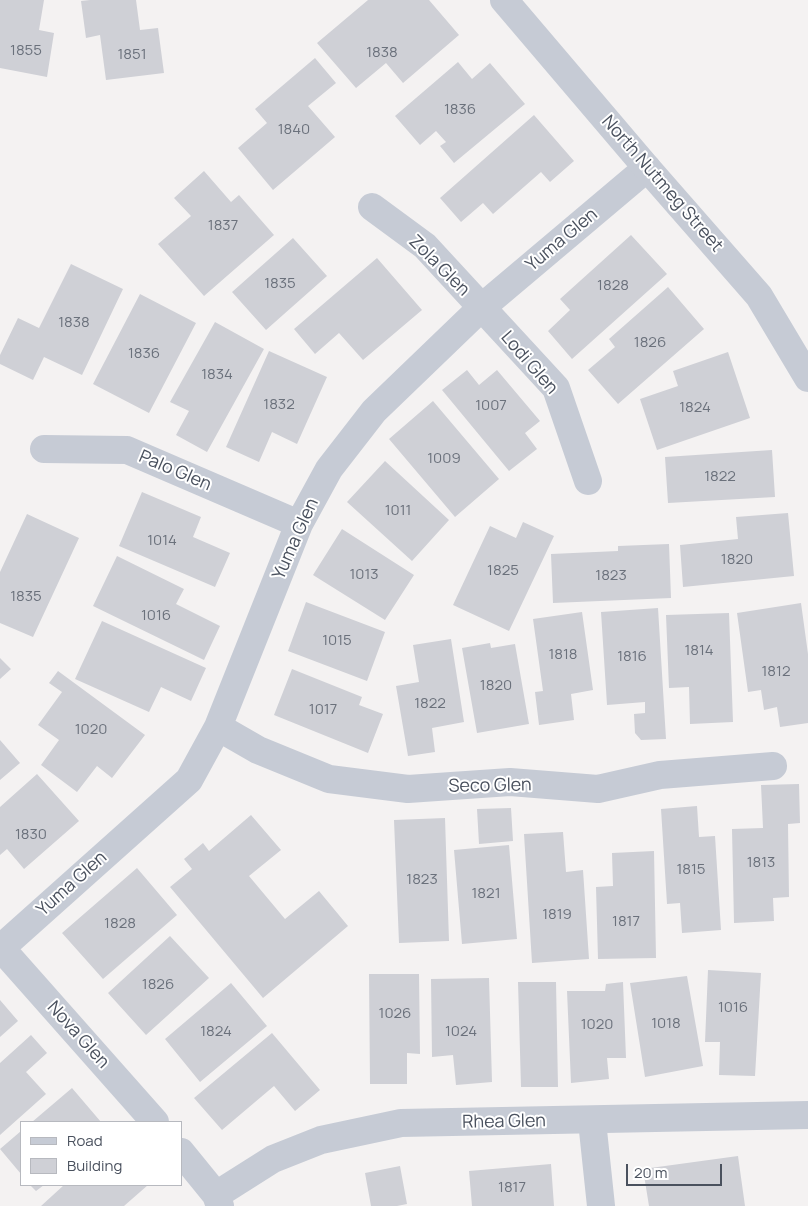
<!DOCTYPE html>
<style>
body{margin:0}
#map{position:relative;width:808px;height:1206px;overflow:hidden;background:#f4f2f2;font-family:Manrope,sans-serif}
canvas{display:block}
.legend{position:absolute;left:20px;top:1121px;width:162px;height:65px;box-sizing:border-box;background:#fff;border:1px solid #b7b9bf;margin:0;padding:6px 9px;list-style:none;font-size:15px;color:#4a515e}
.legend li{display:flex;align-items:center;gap:10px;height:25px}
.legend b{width:25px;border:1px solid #b7b9bf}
.scale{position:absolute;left:626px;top:1164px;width:96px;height:22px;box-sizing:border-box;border:2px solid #4a515e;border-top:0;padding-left:6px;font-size:15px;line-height:18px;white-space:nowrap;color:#4a515e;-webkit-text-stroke:4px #fff;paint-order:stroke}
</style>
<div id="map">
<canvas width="808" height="1206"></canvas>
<ul class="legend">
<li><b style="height:6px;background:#c6cbd5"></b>Road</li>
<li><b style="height:14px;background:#cfd0d6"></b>Building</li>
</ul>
<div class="scale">20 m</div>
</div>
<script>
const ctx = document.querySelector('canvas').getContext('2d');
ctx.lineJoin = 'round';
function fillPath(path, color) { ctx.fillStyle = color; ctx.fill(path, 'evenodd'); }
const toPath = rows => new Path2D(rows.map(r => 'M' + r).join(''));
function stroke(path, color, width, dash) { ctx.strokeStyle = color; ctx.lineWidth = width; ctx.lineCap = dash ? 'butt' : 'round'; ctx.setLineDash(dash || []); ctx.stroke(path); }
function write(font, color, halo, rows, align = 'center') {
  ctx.font = font + ' Manrope,sans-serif'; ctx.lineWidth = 4; ctx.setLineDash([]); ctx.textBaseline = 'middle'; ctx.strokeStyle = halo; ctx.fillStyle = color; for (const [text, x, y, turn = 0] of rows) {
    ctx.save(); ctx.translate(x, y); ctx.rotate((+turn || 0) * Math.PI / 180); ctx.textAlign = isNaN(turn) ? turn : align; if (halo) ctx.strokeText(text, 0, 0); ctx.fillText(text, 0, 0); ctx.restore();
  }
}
fillPath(toPath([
 [0,0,44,0,39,30,54,33,47,77,0,68],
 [90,0,136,0,140,30,158,28,164,73,106,80,100,35,86,38,81,1],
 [368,0,429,0,459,35,403,83,386,63,356,88,317,43],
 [315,58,336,83,308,106,335,137,273,190,238,148,267,123,255,109],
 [458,62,472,79,490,63,525,104,454,163,440,146,446,142,436,131,420,145,395,116],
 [534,115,574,161,550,182,541,172,493,214,483,203,461,222,440,198],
 [204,171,231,202,239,195,274,235,204,296,158,244,191,216,174,198],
 [631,235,667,274,572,359,548,331,570,310,560,299],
 [293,238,327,276,266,330,232,292],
 [377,258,422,310,363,360,339,333,315,354,294,329],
 [71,264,123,289,82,375,44,357,33,380,0,364,0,355,18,318,39,328],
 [668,287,704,329,618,404,588,370,615,347,609,339],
 [140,294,196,323,149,413,93,384],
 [215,322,264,349,207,452,176,435,189,411,170,402],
 [269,351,327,377,297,444,272,432,259,462,226,447],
 [728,352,750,418,657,450,640,399,678,386,673,371],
 [467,370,479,385,497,370,540,421,525,433,537,449,509,471,442,390],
 [433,401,499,479,455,517,389,439],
 [772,450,775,497,668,503,665,457],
 [385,461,449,520,412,561,347,502],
 [142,492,201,517,193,537,230,553,215,587,119,546],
 [788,513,794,576,683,587,680,545,738,539,736,517],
 [27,514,79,538,33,637,0,623,0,572],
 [523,522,554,536,509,631,453,605,490,526,516,538],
 [342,529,414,575,385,620,313,575],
 [669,544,671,598,553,603,551,554,618,551,618,546],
 [117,556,184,589,176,604,220,626,204,660,93,606],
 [306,602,385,632,367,681,288,651],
 [801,603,808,654,808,723,780,727,777,707,764,710,761,690,748,692,737,613],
 [658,608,666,739,641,740,635,733,634,714,645,713,645,702,607,705,601,612],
 [582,612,593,690,571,694,574,720,539,725,535,692,543,691,533,619],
 [729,613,733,722,690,724,689,687,669,688,666,615],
 [102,621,206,668,191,701,161,687,149,712,75,679],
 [451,639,464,722,432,728,435,752,408,756,396,686,419,682,413,645],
 [490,643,491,648,515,644,529,724,477,733,462,648],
 [0,658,11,669,0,679],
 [292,669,362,697,359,705,383,714,368,753,274,715],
 [58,671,145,735,112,778,97,766,77,792,41,765,59,740,38,725,62,692,49,683],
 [0,740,20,763,0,780],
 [37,774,79,821,24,869,7,849,0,855,0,807],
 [799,784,800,823,788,824,789,897,773,898,774,921,734,923,732,829,763,828,761,785],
 [697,806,699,837,715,836,721,930,682,933,680,903,667,904,661,809],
 [511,808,513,841,479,844,477,809],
 [251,815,281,850,249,876,285,919,319,891,348,926,263,998,170,887,192,869,184,859,203,843,209,851],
 [445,818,449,941,399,943,394,820],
 [563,832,566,872,583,870,589,959,532,963,524,834],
 [509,845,517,939,462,944,454,850],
 [654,851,656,958,598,959,596,887,613,886,612,853],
 [137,868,177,915,103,979,62,933],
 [170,936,209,978,146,1035,108,993],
 [708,970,761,973,755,1076,719,1075,720,1042,705,1042],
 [369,974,419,974,420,1054,407,1053,407,1084,370,1084],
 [687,976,703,1066,645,1077,630,983],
 [489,978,492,1082,456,1085,453,1055,432,1057,431,979],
 [518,982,556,982,558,1087,521,1087],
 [623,982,626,1058,607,1058,609,1079,571,1083,567,991,605,991,606,984],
 [231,983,267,1026,200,1082,165,1039],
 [0,1000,18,1021,0,1037],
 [272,1033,320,1090,295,1111,274,1086,222,1130,194,1098],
 [31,1035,47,1053,26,1072,46,1094,0,1135,0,1063],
 [72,1088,101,1122,32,1122],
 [21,1131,21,1174,0,1149],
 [738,1156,745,1206,649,1206,643,1169],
 [551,1164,554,1206,472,1206,469,1171],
 [400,1166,407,1204,397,1206,371,1206,365,1173],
 [30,1185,44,1185,36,1191],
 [64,1185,148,1185,124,1206,41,1206]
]), '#cfd0d6');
stroke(toPath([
 [372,207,425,246,556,388,588,481],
 [44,449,127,450,299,524],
 [218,727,258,750,329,779,408,789,510,782,598,789,660,775,773,766],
 [0,947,155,1122],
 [1,948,189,780,218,727,299,524,329,469,374,411,481,308,647,168],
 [592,1121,601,1206],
 [181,1152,216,1195,220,1206],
 [216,1195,273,1159,321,1140,401,1123,808,1115]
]), '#c6cbd5', 28);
stroke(toPath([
 [504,0,647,168,759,296,808,378]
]), '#c6cbd5', 28);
write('15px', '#6b717c', null, [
 ["1855",26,51],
 ["1838",382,53],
 ["1851",132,55],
 ["1836",460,110],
 ["1840",294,130],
 ["1837",223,226],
 ["1835",280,284],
 ["1828",613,286],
 ["1838",74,323],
 ["1826",650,343],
 ["1836",144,354],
 ["1834",217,375],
 ["1832",279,405],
 ["1007",491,406],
 ["1824",695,408],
 ["1009",444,459],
 ["1822",720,477],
 ["1011",398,511],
 ["1014",162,541],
 ["1820",737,560],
 ["1825",503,571],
 ["1013",364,575],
 ["1823",611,576],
 ["1835",26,597],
 ["1016",156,616],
 ["1015",337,641],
 ["1814",699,651],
 ["1818",563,655],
 ["1816",632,657],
 ["1812",776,672],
 ["1820",496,686],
 ["1822",430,704],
 ["1017",323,710],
 ["1020",91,730],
 ["1830",31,835],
 ["1813",761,863],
 ["1815",691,870],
 ["1823",422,880],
 ["1821",486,894],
 ["1819",557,915],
 ["1817",626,922],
 ["1828",120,924],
 ["1826",158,985],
 ["1016",733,1008],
 ["1026",395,1014],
 ["1018",666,1024],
 ["1020",597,1025],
 ["1824",216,1032],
 ["1024",461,1032],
 ["1817",512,1188]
]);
write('18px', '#4a515e', '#fff', [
 ["North Nutmeg Street",662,184,49],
 ["Yuma Glen",562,240,-40],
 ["Zola Glen",439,266,45],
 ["Lodi Glen",529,363,49],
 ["Palo Glen",175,471,23],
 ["Yuma Glen",296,539,-66],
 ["Seco Glen",490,786,-1],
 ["Yuma Glen",72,884,-42],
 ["Nova Glen",78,1035,48],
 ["Rhea Glen",504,1122,-1]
]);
</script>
